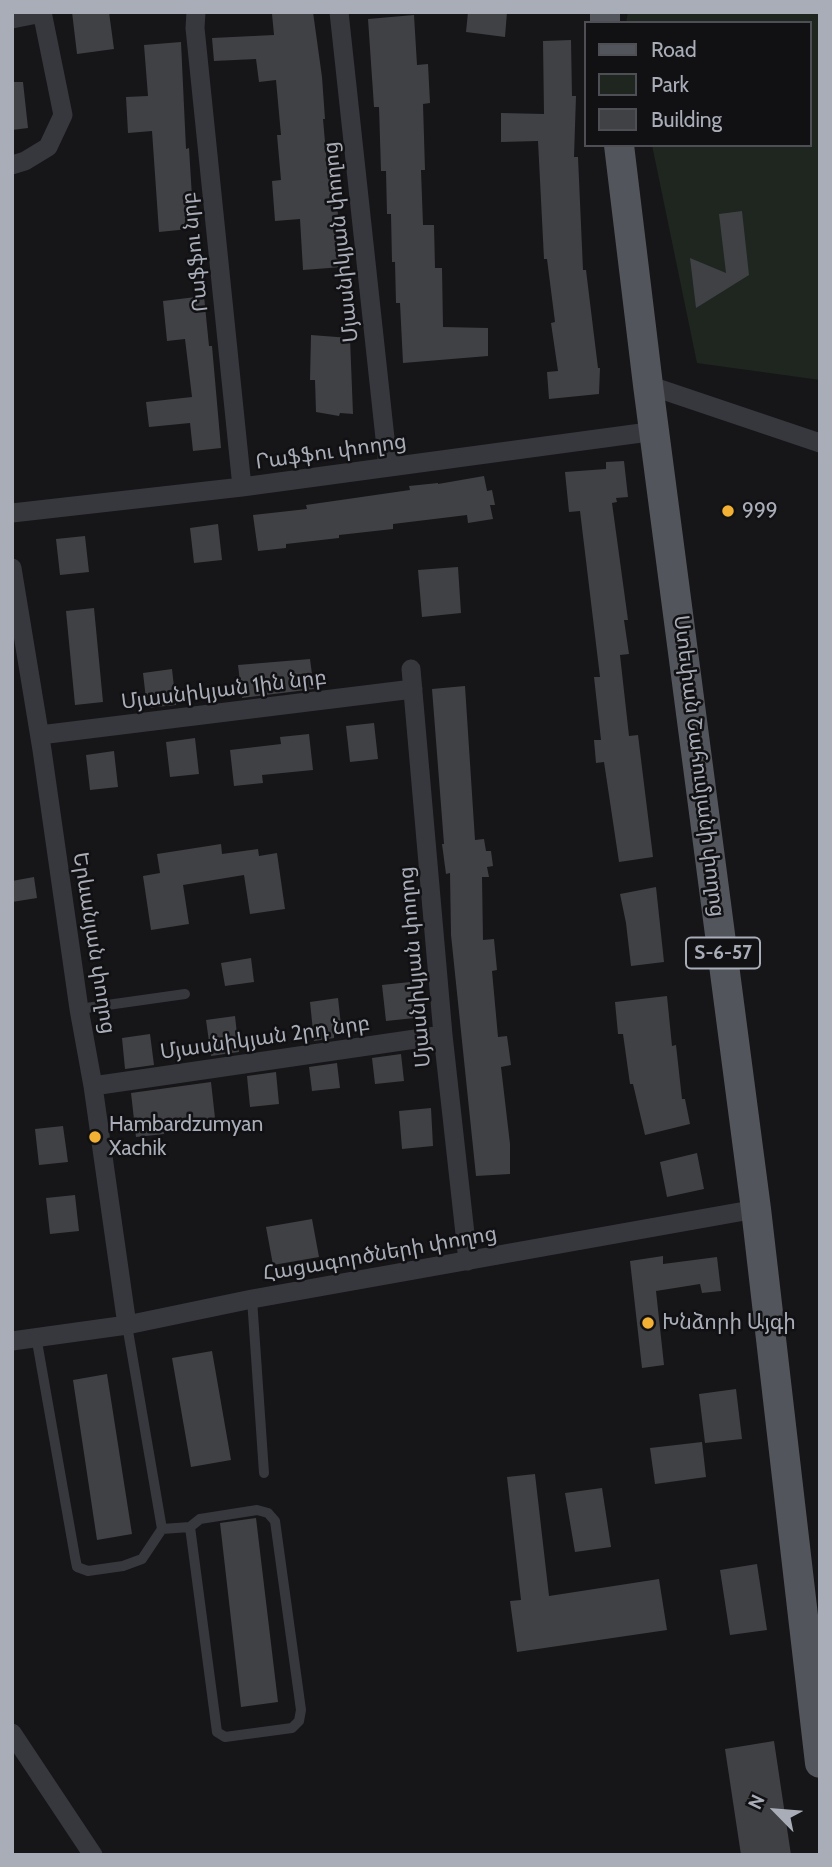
<!DOCTYPE html>
<meta charset="utf-8">
<style>
body{margin:0}
#map{position:relative;width:832px;height:1867px;overflow:hidden;background:#161618;font-family:Cabin,sans-serif}
canvas{display:block}
.frame{position:absolute;inset:0;border:14px solid #a8adb8;pointer-events:none}
.legend{position:absolute;left:584px;top:21px;width:228px;height:126px;box-sizing:border-box;background:#111113;border:2px solid #4d4f55;margin:0;padding:9px 12px;list-style:none;font-size:21px;color:#a8adb8}
.legend li{display:flex;align-items:center;gap:14px;height:35px}
.legend b{width:35px;border:2px solid #4d4f55}
.north{position:absolute;left:741px;top:1776px;width:70px;height:70px;-webkit-text-stroke:5px #111113;paint-order:stroke;rotate:295deg;font-size:19px;font-weight:700;line-height:28px;text-align:center;color:#a8adb8}
.north::after{content:'';display:block;margin:auto;width:24px;height:32px;background:#a8adb8;clip-path:polygon(50% 0,100% 100%,50% 72%,0 100%)}
</style>
<div id="map">
<canvas width="832" height="1867"></canvas>
<div class="frame"></div>
<ul class="legend">
<li><b style="height:9px;background:#53555c"></b>Road</li>
<li><b style="height:19px;background:#1e261f"></b>Park</li>
<li><b style="height:19px;background:#404145"></b>Building</li>
</ul>
<div class="north">N</div>
</div>
<script>
const ctx = document.querySelector('canvas').getContext('2d');
ctx.lineJoin = 'round';
function fillPath(path, color) { ctx.fillStyle = color; ctx.fill(path, 'evenodd'); }
const toPath = rows => new Path2D(rows.map(r => 'M' + r).join(''));
function stroke(path, color, width, dash) { ctx.strokeStyle = color; ctx.lineWidth = width; ctx.lineCap = dash ? 'butt' : 'round'; ctx.setLineDash(dash || []); ctx.stroke(path); }
function write(font, color, halo, rows, align = 'center') {
  ctx.font = font + ' Cabin,"Noto Sans Armenian",sans-serif'; ctx.lineWidth = 5; ctx.setLineDash([]); ctx.textBaseline = 'middle'; ctx.strokeStyle = halo; ctx.fillStyle = color; for (const [text, x, y, turn = 0] of rows) {
    ctx.save(); ctx.translate(x, y); ctx.rotate((+turn || 0) * Math.PI / 180); ctx.textAlign = isNaN(turn) ? turn : align; if (halo) ctx.strokeText(text, 0, 0); ctx.fillText(text, 0, 0); ctx.restore();
  }
}
fillPath(toPath([
 [628,12,820,12,820,380,697,363,652,145,809,145,809,23,626,23]
]), '#1e261f');
fillPath(toPath([
 [72,12,109,12,114,49,77,54],
 [313,12,322,77,325,119,323,119,328,177,335,177,342,267,303,270,300,219,275,221,272,181,281,180,277,135,281,135,276,80,259,82,256,59,214,61,212,38,274,35,272,14],
 [468,12,507,12,505,37,466,32],
 [414,15,417,65,428,64,430,103,423,104,425,170,421,170,423,225,434,225,435,268,442,268,443,327,488,328,488,356,403,363,400,303,396,303,395,262,392,262,391,214,387,214,386,171,381,171,379,107,374,107,368,19],
 [571,40,572,96,576,96,574,157,578,157,583,270,586,270,598,368,600,368,599,394,549,399,547,372,558,371,551,323,555,322,547,259,544,259,538,141,501,142,501,113,544,114,543,41],
 [181,42,186,149,189,148,192,197,196,197,199,228,159,232,152,131,128,133,126,97,148,96,144,45],
 [12,82,23,82,28,128,12,130],
 [742,211,749,275,696,308,690,258,726,273,719,214],
 [204,296,209,346,212,346,221,448,193,451,190,423,149,427,146,402,192,397,185,339,167,341,163,301],
 [311,335,350,338,353,414,340,413,339,416,316,412,315,380,310,380],
 [624,461,628,497,616,498,617,502,612,503,628,620,624,620,629,654,620,655,629,736,638,735,653,857,619,862,604,762,596,763,594,740,601,740,594,677,600,677,580,511,569,512,565,472,606,469,606,462],
 [484,476,487,491,492,490,495,505,490,505,493,519,468,523,467,515,393,524,393,529,339,535,339,538,286,544,286,548,258,551,253,515,307,509,306,505,410,490,409,486,438,483,438,484],
 [218,524,222,560,194,563,190,528],
 [85,536,89,572,60,575,56,539],
 [458,567,461,613,422,617,418,570],
 [94,608,103,702,75,705,66,611],
 [310,659,314,689,242,698,238,665],
 [172,669,176,705,147,708,143,673],
 [465,686,475,840,484,839,486,851,491,851,493,866,487,867,489,877,482,877,483,940,494,939,497,970,492,971,498,1037,507,1036,511,1065,501,1067,510,1144,510,1174,476,1176,451,935,450,873,446,874,442,844,444,844,432,689],
 [374,723,378,759,350,762,346,726],
 [309,734,313,770,262,775,263,783,234,786,230,750,281,744,280,737],
 [195,738,199,774,170,777,166,742],
 [114,751,118,787,90,790,86,755],
 [221,844,222,854,258,849,259,856,277,853,285,909,250,914,244,875,183,885,189,924,151,930,143,876,160,873,157,854],
 [34,877,37,898,12,902,12,881],
 [656,887,664,962,631,966,626,923,620,894],
 [251,958,254,982,225,986,221,963],
 [410,982,415,1018,386,1021,382,985],
 [667,996,672,1046,676,1045,682,1099,685,1099,690,1124,645,1135,633,1084,630,1084,623,1034,618,1034,615,1002],
 [338,998,342,1034,334,1035,334,1038,314,1041,310,1002],
 [235,1016,239,1052,211,1056,206,1020],
 [150,1034,154,1065,125,1069,122,1038],
 [401,1054,404,1081,375,1084,372,1058],
 [337,1063,340,1088,312,1091,309,1067],
 [276,1072,279,1104,250,1107,247,1076],
 [211,1082,215,1118,163,1124,164,1134,136,1137,131,1093],
 [431,1108,433,1146,402,1149,399,1111],
 [63,1126,68,1162,39,1165,35,1129],
 [697,1153,704,1189,667,1197,660,1162],
 [75,1195,79,1231,50,1234,46,1198],
 [312,1219,319,1257,273,1265,266,1227],
 [663,1256,663,1264,717,1257,721,1291,702,1293,700,1284,656,1291,664,1365,642,1368,630,1261],
 [212,1351,231,1460,191,1467,172,1358],
 [107,1374,132,1534,97,1540,73,1380],
 [736,1389,742,1439,705,1443,699,1394],
 [702,1442,706,1477,655,1484,650,1448],
 [535,1474,549,1596,659,1579,667,1630,517,1652,510,1601,521,1600,507,1477],
 [602,1488,611,1547,575,1552,565,1493],
 [256,1518,278,1702,241,1707,220,1523],
 [757,1564,767,1630,730,1635,720,1570],
 [774,1741,791,1855,741,1855,725,1749]
]), '#404145');
stroke(toPath([
 [79,1009,185,994],
 [252,1299,264,1473],
 [36,1336,75,1557,77,1567,88,1571,123,1566,142,1559,162,1529,127,1325],
 [162,1529,190,1527,200,1519,257,1510,268,1513,275,1521,301,1710,299,1721,292,1728,225,1737,217,1732,190,1527]
]), '#37383d', 10);
stroke(toPath([
 [196,12,195,28,242,487],
 [339,12,388,466],
 [12,19,42,13],
 [12,165,25,161,48,147,63,115,42,12],
 [648,385,820,443],
 [12,513,242,487,656,431],
 [12,568,42,750,79,1009,93,1086,127,1325],
 [411,669,443,1035,468,1261],
 [40,735,413,689],
 [93,1086,443,1035],
 [12,1341,127,1325,252,1299,756,1209],
 [12,1733,93,1855]
]), '#37383d', 19);
stroke(toPath([
 [605,23,605,12],
 [619,145,648,385,756,1209,820,1763]
]), '#53555c', 30);
for (const [x, y, r, color] of [
 [728,511,7,"#f2b134"],
 [95,1137,7,"#f2b134"],
 [648,1323,7,"#f2b134"]
]) { const dot = new Path2D(); dot.arc(x, y, r, 0, 2 * Math.PI); ctx.fillStyle = color; ctx.fill(dot); stroke(dot, '#111113', 2.5); }
for (const [x, y, w] of [
 [723,953,74]
]) { const box = new Path2D(); box.roundRect(x - w / 2, y - 15.5, w, 31, 5); ctx.fillStyle = '#111113'; ctx.fill(box); stroke(box, '#a8adb8', 2); }
write('bold 19px', '#a8adb8', null, [
 ["Տ-6-57",723,953]
]);
write('21px', '#a8adb8', '#111113', [
 ["Մյասնիկյան փողոց",341,242,-96],
 ["Րաֆֆու նրբ",195,252,-96],
 ["Րաֆֆու փողոց",331,452,-8],
 ["Մյասնիկյան 1ին նրբ",224,690,-7],
 ["Ստեփան Շահումյանի փողոց",699,766,83],
 ["Երևանյան փողոց",94,943,81],
 ["Մյասնիկյան փողոց",415,967,-95],
 ["Մյասնիկյան 2րդ նրբ",265,1038,-8],
 ["Հացագործների փողոց",380,1254,-10]
]);
write('21px', '#a8adb8', '#111113', [
 ["999",742,511],
 ["Hambardzumyan",109,1125],
 ["Xachik",109,1149],
 ["Խնձորի Այգի",662,1323]
], 'left');
</script>
